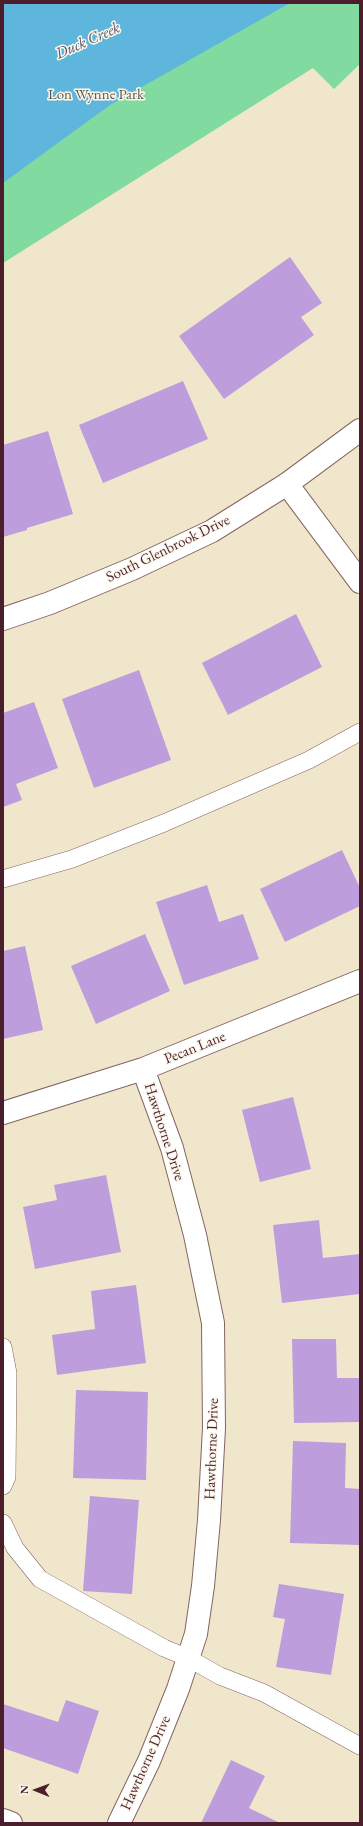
<!DOCTYPE html>
<style>
body{margin:0}
#map{position:relative;width:363px;height:1826px;overflow:hidden;background:#f0e6cb;font-family:"EB Garamond",serif}
canvas{display:block}
.frame{position:absolute;inset:0;border:4px solid #4a1f2b;pointer-events:none}
.north{position:absolute;left:16px;top:1770px;width:40px;height:40px;-webkit-text-stroke:3px #fbf7ec;paint-order:stroke;rotate:271deg;font-size:11px;font-weight:700;line-height:16px;text-align:center;color:#4a1f2b}
.north::after{content:'';display:block;margin:auto;width:14px;height:18px;background:#4a1f2b;clip-path:polygon(50% 0,100% 100%,50% 72%,0 100%)}
</style>
<div id="map">
<canvas width="363" height="1826"></canvas>
<div class="frame"></div>
<div class="north">N</div>
</div>
<script>
const ctx = document.querySelector('canvas').getContext('2d');
ctx.lineJoin = 'round';
function fillPath(path, color) { ctx.fillStyle = color; ctx.fill(path, 'evenodd'); }
const toPath = rows => new Path2D(rows.map(r => 'M' + r).join(''));
function stroke(path, color, width, dash) { ctx.strokeStyle = color; ctx.lineWidth = width; ctx.lineCap = dash ? 'butt' : 'round'; ctx.setLineDash(dash || []); ctx.stroke(path); }
function write(font, color, halo, rows, align = 'center') {
  ctx.font = font + ' "EB Garamond",serif'; ctx.lineWidth = 3; ctx.setLineDash([]); ctx.textBaseline = 'middle'; ctx.strokeStyle = halo; ctx.fillStyle = color; for (const [text, x, y, turn = 0] of rows) {
    ctx.save(); ctx.translate(x, y); ctx.rotate((+turn || 0) * Math.PI / 180); ctx.textAlign = isNaN(turn) ? turn : align; if (halo) ctx.strokeText(text, 0, 0); ctx.fillText(text, 0, 0); ctx.restore();
  }
}
fillPath(toPath([
 [3,3,360,3,360,64,334,89,313,68,3,263]
]), '#81da9f');
fillPath(toPath([
 [3,3,290,3,110,105,3,183]
]), '#5fb6dc');
fillPath(toPath([
 [290,257,322,303,301,317,314,335,224,399,179,336],
 [183,381,208,439,103,483,79,425],
 [48,431,73,514,27,528,27,530,3,537,3,445],
 [296,614,322,667,228,715,202,663],
 [139,670,171,760,94,788,62,699],
 [34,702,58,768,16,784,22,800,3,807,3,713],
 [342,850,360,888,360,906,285,942,260,889],
 [207,885,219,922,243,914,259,959,184,985,156,902],
 [145,934,170,991,96,1024,71,966],
 [25,946,43,1030,3,1039,3,951],
 [293,1097,311,1169,260,1182,242,1110],
 [106,1175,121,1252,35,1269,23,1207,57,1200,54,1185],
 [319,1220,323,1258,360,1254,360,1294,282,1303,273,1225],
 [136,1285,146,1363,57,1375,52,1335,95,1329,91,1291],
 [292,1339,336,1339,337,1378,360,1378,360,1422,294,1423],
 [76,1390,148,1392,146,1480,73,1478],
 [293,1441,346,1443,345,1488,360,1489,360,1545,290,1543],
 [90,1496,139,1500,132,1594,83,1591],
 [279,1584,344,1594,331,1675,276,1667,285,1619,273,1617],
 [66,1700,99,1711,78,1774,3,1748,3,1704,58,1722],
 [231,1760,265,1776,249,1808,280,1823,201,1823]
]), '#bd9ddc');
const service = toPath([
 [3,879,72,859,164,823,309,760,360,732],
 [3,1347,8,1373,7,1477,3,1486],
 [3,1523,15,1548,40,1579,164,1648,188,1658,220,1676,264,1693,360,1746]
]);
const minor = toPath([
 [287,484,360,582],
 [3,1113,143,1069,360,981],
 [3,1820,11,1823],
 [119,1823,149,1761,178,1689,196,1634,203,1586,209,1520,214,1428,213,1323,195,1235,172,1148,143,1069]
]);
const tertiary = toPath([
 [3,619,50,603,132,569,212,531,287,484,360,430]
]);
stroke(service, '#846563', 18);
stroke(minor, '#846563', 24);
stroke(tertiary, '#846563', 24);
stroke(service, '#fff', 17);
stroke(minor, '#fff', 22);
stroke(tertiary, '#fff', 22);
write('15px', '#5a574e', '#fbf7ec', [
 ["Lon Wynne Park",96,95]
]);
write('15px', '#4a1f2b', '#fbf7ec', [
 ["South Glenbrook Drive",168,549,-26],
 ["Pecan Lane",195,1048,-22],
 ["Hawthorne Drive",164,1132,72],
 ["Hawthorne Drive",212,1449,-88],
 ["Hawthorne Drive",146,1763,-66]
]);
write('italic 16px', '#515469', '#fbf7ec', [
 ["Duck Creek",88,41,-24]
]);
</script>
